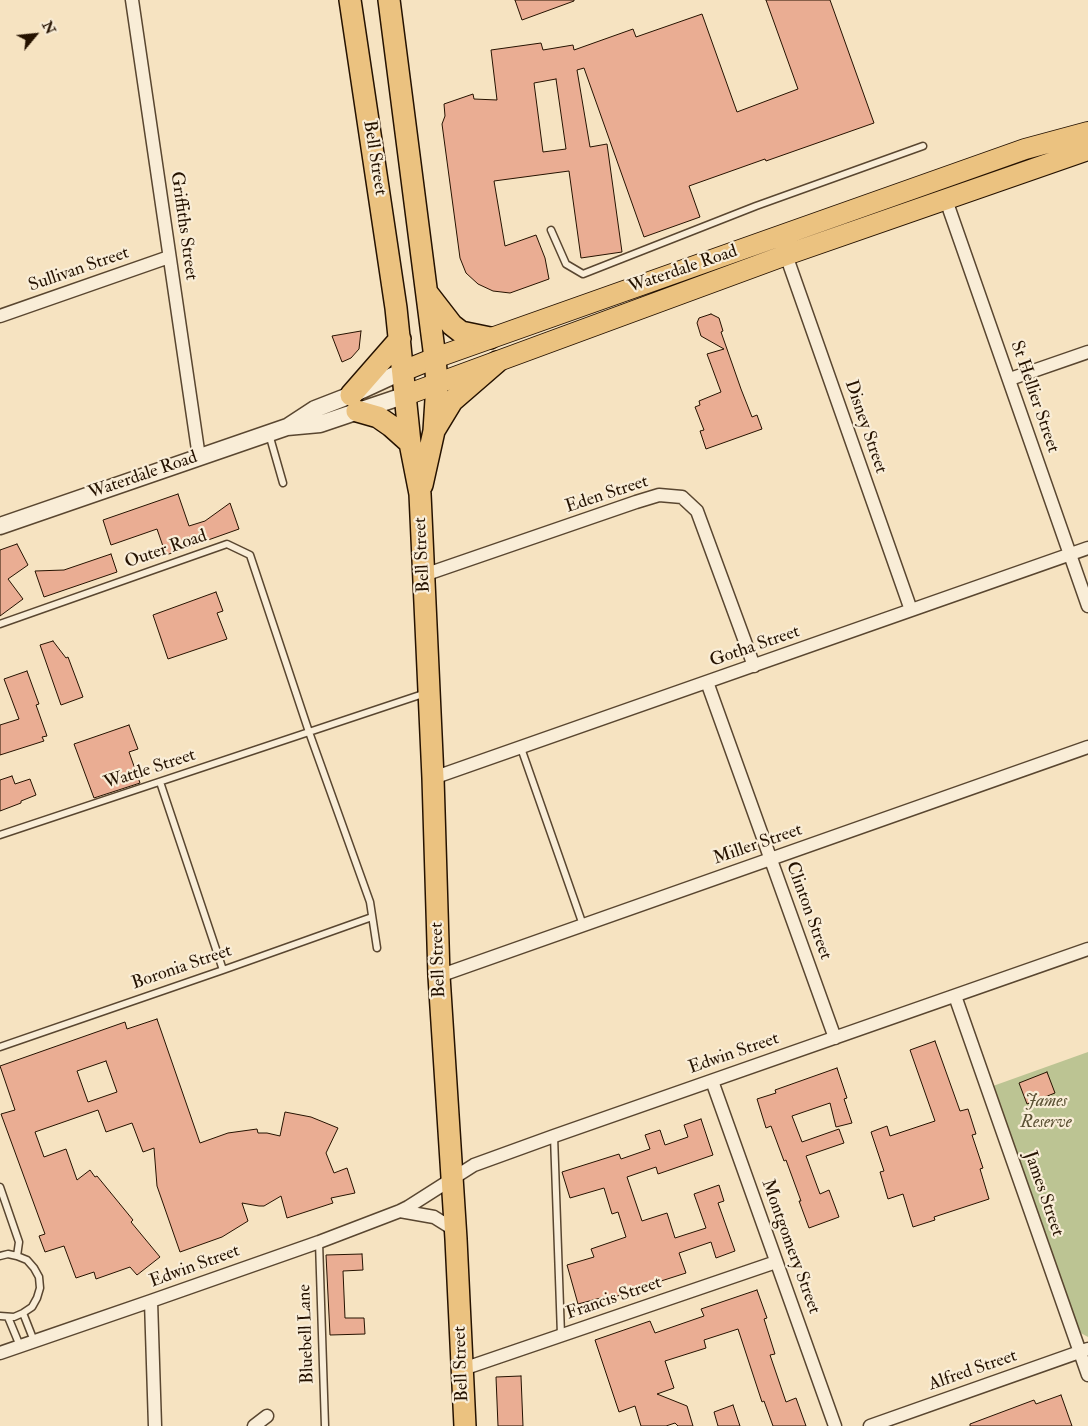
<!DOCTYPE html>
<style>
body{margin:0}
#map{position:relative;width:1088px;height:1426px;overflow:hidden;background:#f6e3c1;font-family:"IM FELL Double Pica",serif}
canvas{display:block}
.north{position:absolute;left:10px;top:10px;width:50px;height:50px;-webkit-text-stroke:4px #f9edd7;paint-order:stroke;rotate:62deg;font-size:14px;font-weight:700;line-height:20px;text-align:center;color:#251200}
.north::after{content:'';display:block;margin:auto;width:18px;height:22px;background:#251200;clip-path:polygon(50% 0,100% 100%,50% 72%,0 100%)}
</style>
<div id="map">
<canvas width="1088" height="1426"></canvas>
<div class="north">N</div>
</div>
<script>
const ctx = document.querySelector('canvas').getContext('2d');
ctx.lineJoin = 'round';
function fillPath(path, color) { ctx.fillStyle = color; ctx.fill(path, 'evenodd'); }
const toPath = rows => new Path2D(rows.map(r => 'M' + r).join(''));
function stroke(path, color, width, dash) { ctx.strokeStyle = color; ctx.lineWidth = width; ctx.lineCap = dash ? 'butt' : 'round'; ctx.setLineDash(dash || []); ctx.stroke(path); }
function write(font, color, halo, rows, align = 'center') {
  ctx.font = font + ' "IM FELL Double Pica",serif'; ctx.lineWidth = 4.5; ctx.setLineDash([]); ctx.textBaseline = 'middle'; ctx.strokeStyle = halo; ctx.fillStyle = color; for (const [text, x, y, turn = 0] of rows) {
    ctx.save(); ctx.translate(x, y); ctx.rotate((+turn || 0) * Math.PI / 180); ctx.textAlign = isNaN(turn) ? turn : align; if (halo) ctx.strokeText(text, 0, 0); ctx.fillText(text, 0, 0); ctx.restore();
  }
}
fillPath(toPath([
 [1088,1052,1088,1337,1079,1332,993,1086]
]), '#bcc493');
const building = toPath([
 [515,0,574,0,574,1,522,20,515,0],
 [766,0,830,0,874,123,766,161,765,159,689,186,700,217,644,237,584,68,577,70,590,147,607,144,622,252,581,258,569,171,494,181,505,246,536,235,545,258,549,279,510,293,493,291,478,284,466,273,460,258,442,124,445,116,444,104,473,94,474,99,497,100,491,50,541,43,543,50,573,45,574,50,633,29,636,37,702,14,737,112,798,89,766,0],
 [556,79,566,149,543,152,534,83,556,79],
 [711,314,719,318,723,331,721,332,741,389,752,417,757,415,762,429,706,449,700,431,704,430,695,407,700,405,699,401,721,392,707,354,724,349,701,336,697,323,699,318,711,314],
 [361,331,359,349,351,358,342,362,332,336,361,331],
 [178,494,189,526,205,521,230,503,239,529,166,555,157,529,111,545,103,520,178,494],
 [17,544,28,565,8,579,23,599,0,616,0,550,17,544],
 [111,554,117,572,44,597,35,571,64,570,111,554],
 [216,592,223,611,217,613,227,639,168,659,153,615,216,592],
 [53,641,66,658,68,657,83,697,61,705,40,645,53,641],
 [27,671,39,704,36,705,47,736,42,737,44,741,0,755,0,725,19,719,4,679,27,671],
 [129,725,138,749,129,752,140,783,94,798,74,744,129,725],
 [12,776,15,784,30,779,36,795,21,801,21,803,0,811,0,780,12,776],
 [157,1019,200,1143,228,1133,257,1129,258,1133,267,1133,280,1136,285,1112,311,1117,338,1128,326,1153,334,1173,347,1168,355,1193,331,1198,333,1203,287,1218,281,1196,264,1206,259,1206,242,1203,248,1221,222,1237,180,1252,157,1186,154,1148,143,1152,132,1123,106,1132,98,1110,35,1132,44,1157,66,1149,77,1180,90,1170,95,1177,97,1176,133,1220,131,1222,160,1257,137,1275,130,1267,96,1279,94,1272,76,1278,64,1246,45,1252,39,1236,45,1234,1,1114,15,1110,0,1066,125,1022,127,1029,157,1019],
 [106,1061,117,1092,88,1102,77,1071,106,1061],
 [935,1041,960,1111,968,1109,976,1134,972,1135,983,1168,980,1169,989,1199,934,1217,935,1220,913,1227,903,1194,888,1199,880,1172,884,1171,871,1132,887,1126,890,1136,935,1121,910,1050,935,1041],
 [837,1068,847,1098,844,1099,852,1123,836,1127,830,1103,792,1116,802,1142,839,1129,844,1143,806,1156,820,1194,829,1190,839,1217,809,1228,799,1201,801,1201,786,1160,784,1161,771,1126,766,1128,757,1099,776,1093,775,1090,837,1068],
 [1047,1072,1055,1093,1027,1104,1019,1083,1047,1072],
 [701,1119,713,1155,658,1174,656,1167,627,1177,642,1221,667,1213,675,1238,706,1228,694,1194,719,1185,724,1201,718,1203,735,1251,716,1258,711,1242,679,1253,686,1273,658,1282,659,1284,643,1289,643,1287,609,1299,608,1296,578,1304,567,1265,594,1257,591,1249,626,1237,618,1212,612,1214,604,1188,570,1198,562,1172,619,1154,621,1159,650,1149,645,1135,660,1130,665,1145,688,1137,684,1125,701,1119],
 [362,1254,363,1270,343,1271,345,1318,364,1318,365,1334,330,1335,326,1255,362,1254],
 [757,1290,767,1318,764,1319,775,1354,770,1355,786,1402,796,1398,806,1426,773,1426,764,1401,762,1402,738,1329,704,1340,706,1348,665,1361,674,1388,657,1394,687,1406,693,1426,678,1426,675,1423,666,1426,641,1426,635,1406,619,1412,595,1340,650,1321,655,1333,704,1316,701,1309,757,1290],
 [521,1376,523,1426,498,1426,496,1377,521,1376],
 [1061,1395,1072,1426,970,1426,970,1424,1034,1400,1036,1404,1061,1395],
 [733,1405,740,1426,718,1426,714,1412,733,1405]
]);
fillPath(building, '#eaad93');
stroke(building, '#251200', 1);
const service = toPath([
 [551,230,566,264,583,274,756,206,923,146],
 [269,434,283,483],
 [0,624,227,544,250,555,309,732,370,902,377,948],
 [521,748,583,925],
 [160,782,223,970],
 [0,835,426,693],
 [0,1047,223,970,372,917],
 [554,1136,561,1335],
 [0,1187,19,1242,17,1256],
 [319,1242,325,1426],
 [0,1256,8,1254,17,1256,27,1260,34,1268,39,1277,40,1288,37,1298,32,1307,23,1313,14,1317,0,1316],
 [23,1313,34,1341],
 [8,1317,20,1346]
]);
const minor = toPath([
 [132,0,199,457],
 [946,200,1088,606],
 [786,255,911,610],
 [0,316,169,257],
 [1010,379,1088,352],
 [424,575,636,502,659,495,682,497,697,511,754,666],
 [707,682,835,1038],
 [433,778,1088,548],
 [439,976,1088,747],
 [955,996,1088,1375],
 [712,1081,835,1426],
 [400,1211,434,1217,450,1227,455,1237],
 [151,1301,155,1426],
 [0,1353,151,1301,319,1242,400,1211,408,1207,474,1165,554,1136,1088,949],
 [463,1369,776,1262],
 [254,1426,267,1416],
 [870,1426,1088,1349]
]);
const tertiary = toPath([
 [289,426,315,409,351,395,403,371],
 [0,526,287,427,320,424,406,395]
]);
const primary = toPath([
 [403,371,435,358,1025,149,1088,132],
 [406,395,786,255,1088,150]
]);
const trunk = toPath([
 [350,0,396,308,410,443,420,494,433,778,439,976,456,1239,465,1426],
 [389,0,435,358,437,384,434,431,422,485],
 [428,294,452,325,461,332,490,338],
 [351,395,400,339],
 [357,411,378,417,391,426,410,443],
 [435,429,452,401,497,362]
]);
stroke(service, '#594630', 9);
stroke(minor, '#594630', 15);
stroke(tertiary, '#594630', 19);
stroke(primary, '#251200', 22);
stroke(trunk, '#251200', 24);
stroke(service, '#f9edd7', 6);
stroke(minor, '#f9edd7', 12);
stroke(tertiary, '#f9edd7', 16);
stroke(primary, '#ebc280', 20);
stroke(trunk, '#ebc280', 21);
write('18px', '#251200', '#f9edd7', [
 ["Bell Street",374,158,81],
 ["Griffiths Street",183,226,82],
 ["Sullivan Street",79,270,-19],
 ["Waterdale Road",683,270,-19],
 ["St Hellier Street",1034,397,71],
 ["Disney Street",865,427,71],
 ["Waterdale Road",143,476,-19],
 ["Eden Street",607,495,-18],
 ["Outer Road",166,550,-19],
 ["Bell Street",423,555,-93],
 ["Gotha Street",755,647,-19],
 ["Wattle Street",150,770,-18],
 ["Miller Street",758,845,-19],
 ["Clinton Street",808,911,70],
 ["Bell Street",439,960,-92],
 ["Boronia Street",182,968,-19],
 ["Edwin Street",734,1054,-19],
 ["James Street",1043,1194,71],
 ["Montgomery Street",790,1247,70],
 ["Edwin Street",195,1267,-20],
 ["Francis Street",614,1299,-19],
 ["Bluebell Lane",307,1334,-92],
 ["Bell Street",462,1364,-92],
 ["Alfred Street",973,1371,-19]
]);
write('italic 18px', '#5a5033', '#f9edd7', [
 ["James",1046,1102],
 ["Reserve",1046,1123]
]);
</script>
